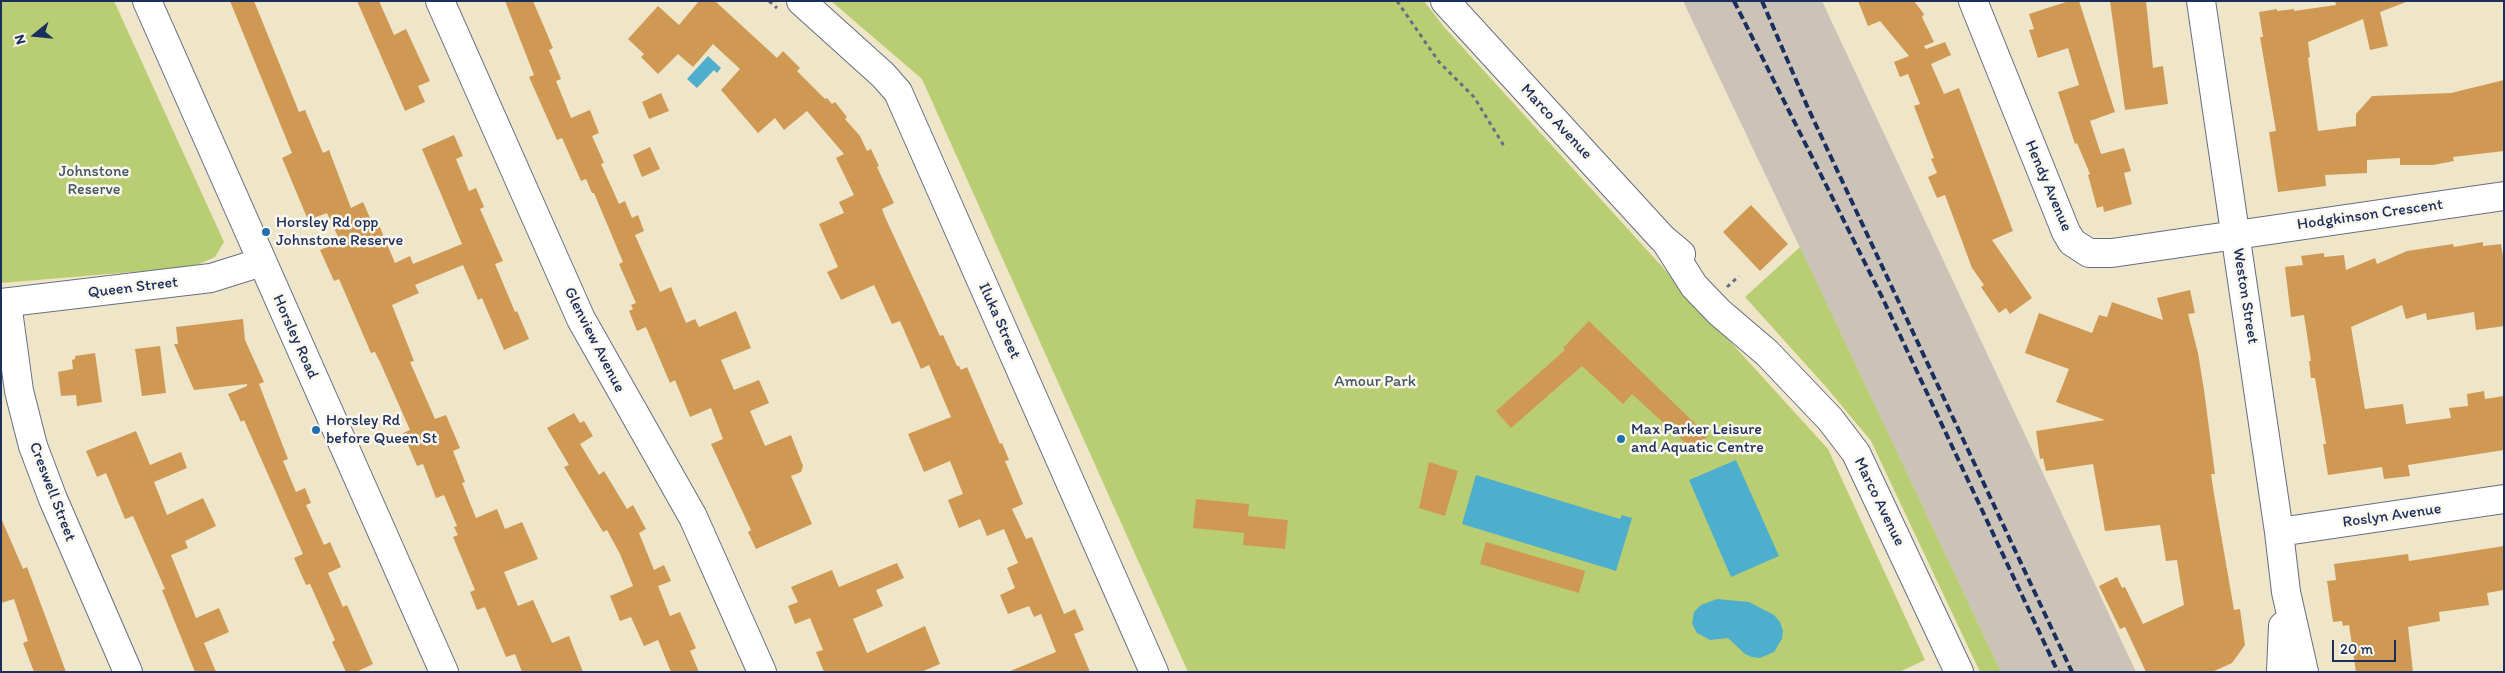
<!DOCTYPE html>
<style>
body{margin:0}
#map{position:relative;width:2505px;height:673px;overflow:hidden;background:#efe5c9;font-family:Itim,sans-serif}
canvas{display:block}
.frame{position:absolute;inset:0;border:2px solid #1b2f5e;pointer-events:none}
.north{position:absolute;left:10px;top:10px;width:50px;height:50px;-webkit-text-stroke:4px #fbf7ec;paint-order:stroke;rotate:253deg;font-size:14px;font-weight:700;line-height:20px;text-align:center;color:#1b2f5e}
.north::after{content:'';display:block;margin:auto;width:18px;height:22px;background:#1b2f5e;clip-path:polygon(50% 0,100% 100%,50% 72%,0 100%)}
.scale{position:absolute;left:2332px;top:640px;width:64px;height:22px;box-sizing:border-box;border:2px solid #1b2f5e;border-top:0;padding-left:6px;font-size:15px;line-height:18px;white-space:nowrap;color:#1b2f5e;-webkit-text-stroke:4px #fbf7ec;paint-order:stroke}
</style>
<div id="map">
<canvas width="2505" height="673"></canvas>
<div class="frame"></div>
<div class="north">N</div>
<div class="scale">20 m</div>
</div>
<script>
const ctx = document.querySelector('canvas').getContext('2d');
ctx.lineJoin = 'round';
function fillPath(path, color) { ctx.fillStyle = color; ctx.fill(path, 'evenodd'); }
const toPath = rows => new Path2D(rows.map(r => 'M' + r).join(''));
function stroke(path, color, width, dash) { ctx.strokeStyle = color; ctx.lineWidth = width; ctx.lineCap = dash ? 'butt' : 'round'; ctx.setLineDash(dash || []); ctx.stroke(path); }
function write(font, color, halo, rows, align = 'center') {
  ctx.font = font + ' Itim,sans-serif'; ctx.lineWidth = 5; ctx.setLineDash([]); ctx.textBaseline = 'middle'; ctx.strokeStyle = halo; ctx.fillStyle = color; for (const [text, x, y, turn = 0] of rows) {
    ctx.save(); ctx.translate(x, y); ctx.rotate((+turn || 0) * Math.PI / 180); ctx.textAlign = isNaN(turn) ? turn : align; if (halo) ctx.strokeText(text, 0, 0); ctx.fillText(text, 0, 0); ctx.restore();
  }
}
fillPath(toPath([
 [1683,1,1822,1,2136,672,2001,672]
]), '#cbc3b8');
fillPath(toPath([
 [1,1,114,1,224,242,215,257,192,267,1,283],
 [831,1,1424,1,1445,28,1828,449,1925,660,1899,672,1188,672,922,79],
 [1800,247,1967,600,2001,672,1980,672,1871,441,1827,388,1745,297]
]), '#b9ce72');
fillPath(toPath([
 [708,56,721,68,717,73,714,70,697,88,687,79],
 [1736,460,1779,556,1731,577,1689,480],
 [1476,475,1620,519,1622,515,1632,518,1616,571,1462,524],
 [1717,599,1749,602,1774,615,1780,622,1783,631,1782,639,1774,652,1760,658,1752,657,1745,654,1728,638,1710,640,1697,633,1692,624,1694,612,1701,605]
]), '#4eaecd');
fillPath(toPath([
 [230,1,254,1,299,112,305,110,323,153,329,150,351,208,363,202,374,227,379,225,395,263,410,256,413,264,462,244,422,149,454,135,463,156,456,159,469,191,476,188,484,207,480,209,503,261,495,264,515,312,517,311,529,339,504,350,482,298,478,300,463,265,415,285,419,293,392,305,414,361,410,362,435,419,446,415,460,448,453,451,465,482,462,483,476,518,497,509,505,529,522,522,538,559,504,572,518,606,533,600,552,643,569,636,583,672,522,672,515,654,506,657,485,607,477,610,470,592,475,590,453,537,458,535,454,527,457,526,444,495,436,498,423,464,417,466,403,433,410,430,380,362,375,352,371,353,339,279,334,281,320,250,340,241,327,213,308,220,282,158,292,153],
 [357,1,379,1,394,35,406,29,430,81,418,86,425,102,405,111],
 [505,1,533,1,553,48,549,50,561,79,556,81,571,118,590,110,599,133,592,136,604,163,601,164,619,204,625,201,632,218,638,215,644,231,635,235,660,292,671,287,686,323,695,319,699,327,736,311,751,348,721,360,734,390,759,380,769,403,750,411,765,446,791,435,803,466,801,472,791,476,812,524,756,549,748,532,751,530,711,444,723,439,711,408,690,417,675,380,670,383,646,327,637,331,629,311,633,309,631,305,636,303,619,264,623,262,594,193,592,193,586,179,581,181,562,138,557,140,529,77,534,75],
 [699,1,715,1,777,58,783,51,800,68,797,71,825,99,827,98,832,104,835,102,847,117,845,119,860,136,867,151,871,149,879,166,877,167,894,203,882,209,885,217,940,336,943,335,957,366,959,366,961,370,967,367,1000,444,1002,443,1009,460,1005,461,1023,504,1012,509,1026,539,1032,537,1064,614,1075,609,1084,630,1074,634,1090,672,1008,672,1056,652,1041,614,1034,617,1029,606,1008,614,1000,595,1015,588,1007,568,1018,563,1004,529,987,536,980,519,959,528,948,500,963,494,950,461,924,472,908,434,951,417,929,365,921,369,900,321,892,324,874,285,841,300,827,272,838,267,819,224,844,213,839,202,854,195,836,158,844,154,807,111,784,130,775,118,758,133,721,90,740,69,713,44,693,67,678,54,658,74,641,57,644,54,628,39,658,6,679,25],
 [1858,1,1914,1,1924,14,1922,17,1934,42,1924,46,1926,49,1945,42,1951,55,1931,64,1944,94,1959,88,2013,231,1992,240,2032,298,2010,314,2006,308,1999,313,1981,287,1984,285,1972,268,1945,195,1937,198,1928,177,1937,173,1931,159,1934,158,1914,106,1920,104,1908,74,1900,77,1894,62,1909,56,1880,21,1868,26],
 [2069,1,2079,1,2115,112,2090,121,2101,154,2124,148,2131,171,2124,173,2132,204,2104,212,2103,206,2097,208,2088,175,2090,174,2077,143,2075,144,2058,92,2079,85,2068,48,2038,58,2029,30,2034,29,2029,14],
 [2110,1,2146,1,2153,68,2163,66,2168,104,2125,110],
 [2335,1,2406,2,2380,12,2388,46,2370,50,2363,19,2308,42,2310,57,2308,58,2318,131,2356,126,2356,114,2372,96,2451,93,2504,80,2504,151,2453,157,2454,161,2433,165,2400,165,2400,158,2367,160,2367,173,2325,175,2326,186,2278,192,2269,132,2276,131,2260,37,2263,37,2259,12,2277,9,2277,11,2294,9,2294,11,2336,5],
 [661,93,669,111,649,119,642,102],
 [650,147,660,169,642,177,633,155],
 [1751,205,1788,244,1760,271,1723,232],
 [2483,242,2483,246,2501,244,2504,262,2504,326,2476,330,2474,312,2427,320,2426,313,2406,319,2402,305,2351,327,2365,409,2403,404,2406,424,2451,418,2449,408,2468,406,2467,394,2484,391,2485,399,2504,396,2504,450,2408,465,2410,476,2384,479,2382,467,2328,475,2323,444,2326,444,2315,378,2311,378,2309,361,2311,361,2304,315,2291,317,2285,267,2303,265,2301,256,2324,253,2324,257,2344,255,2346,270,2375,258,2377,264,2407,251,2453,244,2454,247],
 [2190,290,2195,313,2188,314,2198,353,2204,390,2215,474,2211,474,2214,494,2234,610,2240,609,2245,645,2232,663,2212,672,2146,672,2125,627,2120,629,2099,586,2117,577,2122,588,2125,587,2143,624,2184,605,2177,560,2166,561,2160,525,2105,531,2093,464,2046,471,2043,458,2040,459,2036,431,2105,420,2056,402,2069,369,2025,353,2039,313,2092,333,2099,315,2107,317,2112,302,2163,320,2157,298],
 [243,319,245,340,264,382,259,384,288,459,283,461,296,492,305,488,311,503,306,505,324,545,330,542,341,567,328,573,343,607,347,605,373,664,356,672,346,672,332,642,335,640,310,584,306,585,294,558,303,554,244,420,241,422,228,394,247,386,247,384,194,390,174,344,178,344,176,327],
 [1589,321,1708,436,1694,451,1632,394,1623,404,1582,366,1511,428,1496,411,1565,350,1563,348],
 [160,346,166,393,142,396,135,349],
 [95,353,102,402,77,406,76,395,61,396,58,372,73,369,72,360,75,359,75,356],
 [574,413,580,423,584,421,593,436,580,444,599,475,604,471,627,509,633,505,646,529,639,533,654,570,664,565,671,581,658,586,670,616,680,612,696,648,690,651,699,672,671,672,658,640,644,646,631,617,620,621,610,596,633,586,620,554,607,530,603,532,564,467,569,465,547,428],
 [136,431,150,465,181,452,187,468,154,482,167,515,203,498,216,526,185,541,188,548,171,555,196,618,219,608,229,632,204,643,216,672,195,672,162,590,165,589,133,516,125,519,106,473,97,477,86,451],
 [1429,462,1458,471,1445,516,1419,508],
 [1196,499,1249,504,1248,516,1288,520,1285,549,1243,545,1244,533,1193,528],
 [1,518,23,569,27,567,66,672,34,672,23,643,28,641,14,599,1,603],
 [1486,542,1585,571,1579,593,1480,564],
 [2504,546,2504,590,2487,593,2489,605,2439,612,2440,621,2408,627,2413,672,2356,672,2349,625,2343,626,2342,621,2333,622,2327,581,2336,580,2334,564,2408,554,2409,561],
 [897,563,904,578,876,590,883,606,853,619,867,653,925,626,940,664,921,672,824,672,816,652,823,650,810,618,795,624,788,606,798,602,791,587,832,570,839,587]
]), '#cf9954');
const minor = toPath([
 [147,1,444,672],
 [440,1,581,319,693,517,762,672],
 [801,1,883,75,898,92,1154,672],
 [1445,1,1662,238,1681,254],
 [1973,1,2066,232,2072,242,2089,253,2112,253,2504,196],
 [2201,1,2279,532,2286,592,2304,672],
 [1666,242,1694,286,1719,312,1767,353,1830,419,1856,453,1959,672],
 [1,303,211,278,262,262],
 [7,303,19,391,33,446,53,499,128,672],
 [2279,532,2504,499],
 [2281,672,2283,626]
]);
stroke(minor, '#656f83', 30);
stroke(toPath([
 [769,1,777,8],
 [1397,1,1439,62,1474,97,1504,146],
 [1727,287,1739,276]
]), '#656f83', 3, [4, 4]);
stroke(minor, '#fff', 28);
stroke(toPath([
 [1734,1,1882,297,2058,672],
 [1762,1,1808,108,2072,672]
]), '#1b2f5e', 4, [8, 4]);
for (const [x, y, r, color] of [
 [266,232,5,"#1f6fb2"],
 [316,430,5,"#1f6fb2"],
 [1621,439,5,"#1f6fb2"]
]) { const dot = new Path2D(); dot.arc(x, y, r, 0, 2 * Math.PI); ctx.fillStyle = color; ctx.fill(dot); stroke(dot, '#fbf7ec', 2); }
write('16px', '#1b2f5e', '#fbf7ec', [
 ["Marco Avenue",1556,122,47],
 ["Hendy Avenue",2048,186,67],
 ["Hodgkinson Crescent",2370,215,-8],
 ["Queen Street",133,288,-7],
 ["Weston Street",2245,296,81],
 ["Iluka Street",999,321,66],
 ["Horsley Road",295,337,66],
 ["Glenview Avenue",594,340,63],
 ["Creswell Street",52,492,69],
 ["Marco Avenue",1879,502,64],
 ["Roslyn Avenue",2392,516,-8]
]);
write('16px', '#425763', '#fbf7ec', [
 ["Johnstone",94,172],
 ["Reserve",94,190],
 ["Amour Park",1375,382]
]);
write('16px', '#1b2f5e', '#fbf7ec', [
 ["Horsley Rd opp",276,223],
 ["Johnstone Reserve",276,241],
 ["Horsley Rd",326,421],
 ["before Queen St",326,439],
 ["Max Parker Leisure",1631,430],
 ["and Aquatic Centre",1631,448]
], 'left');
</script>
